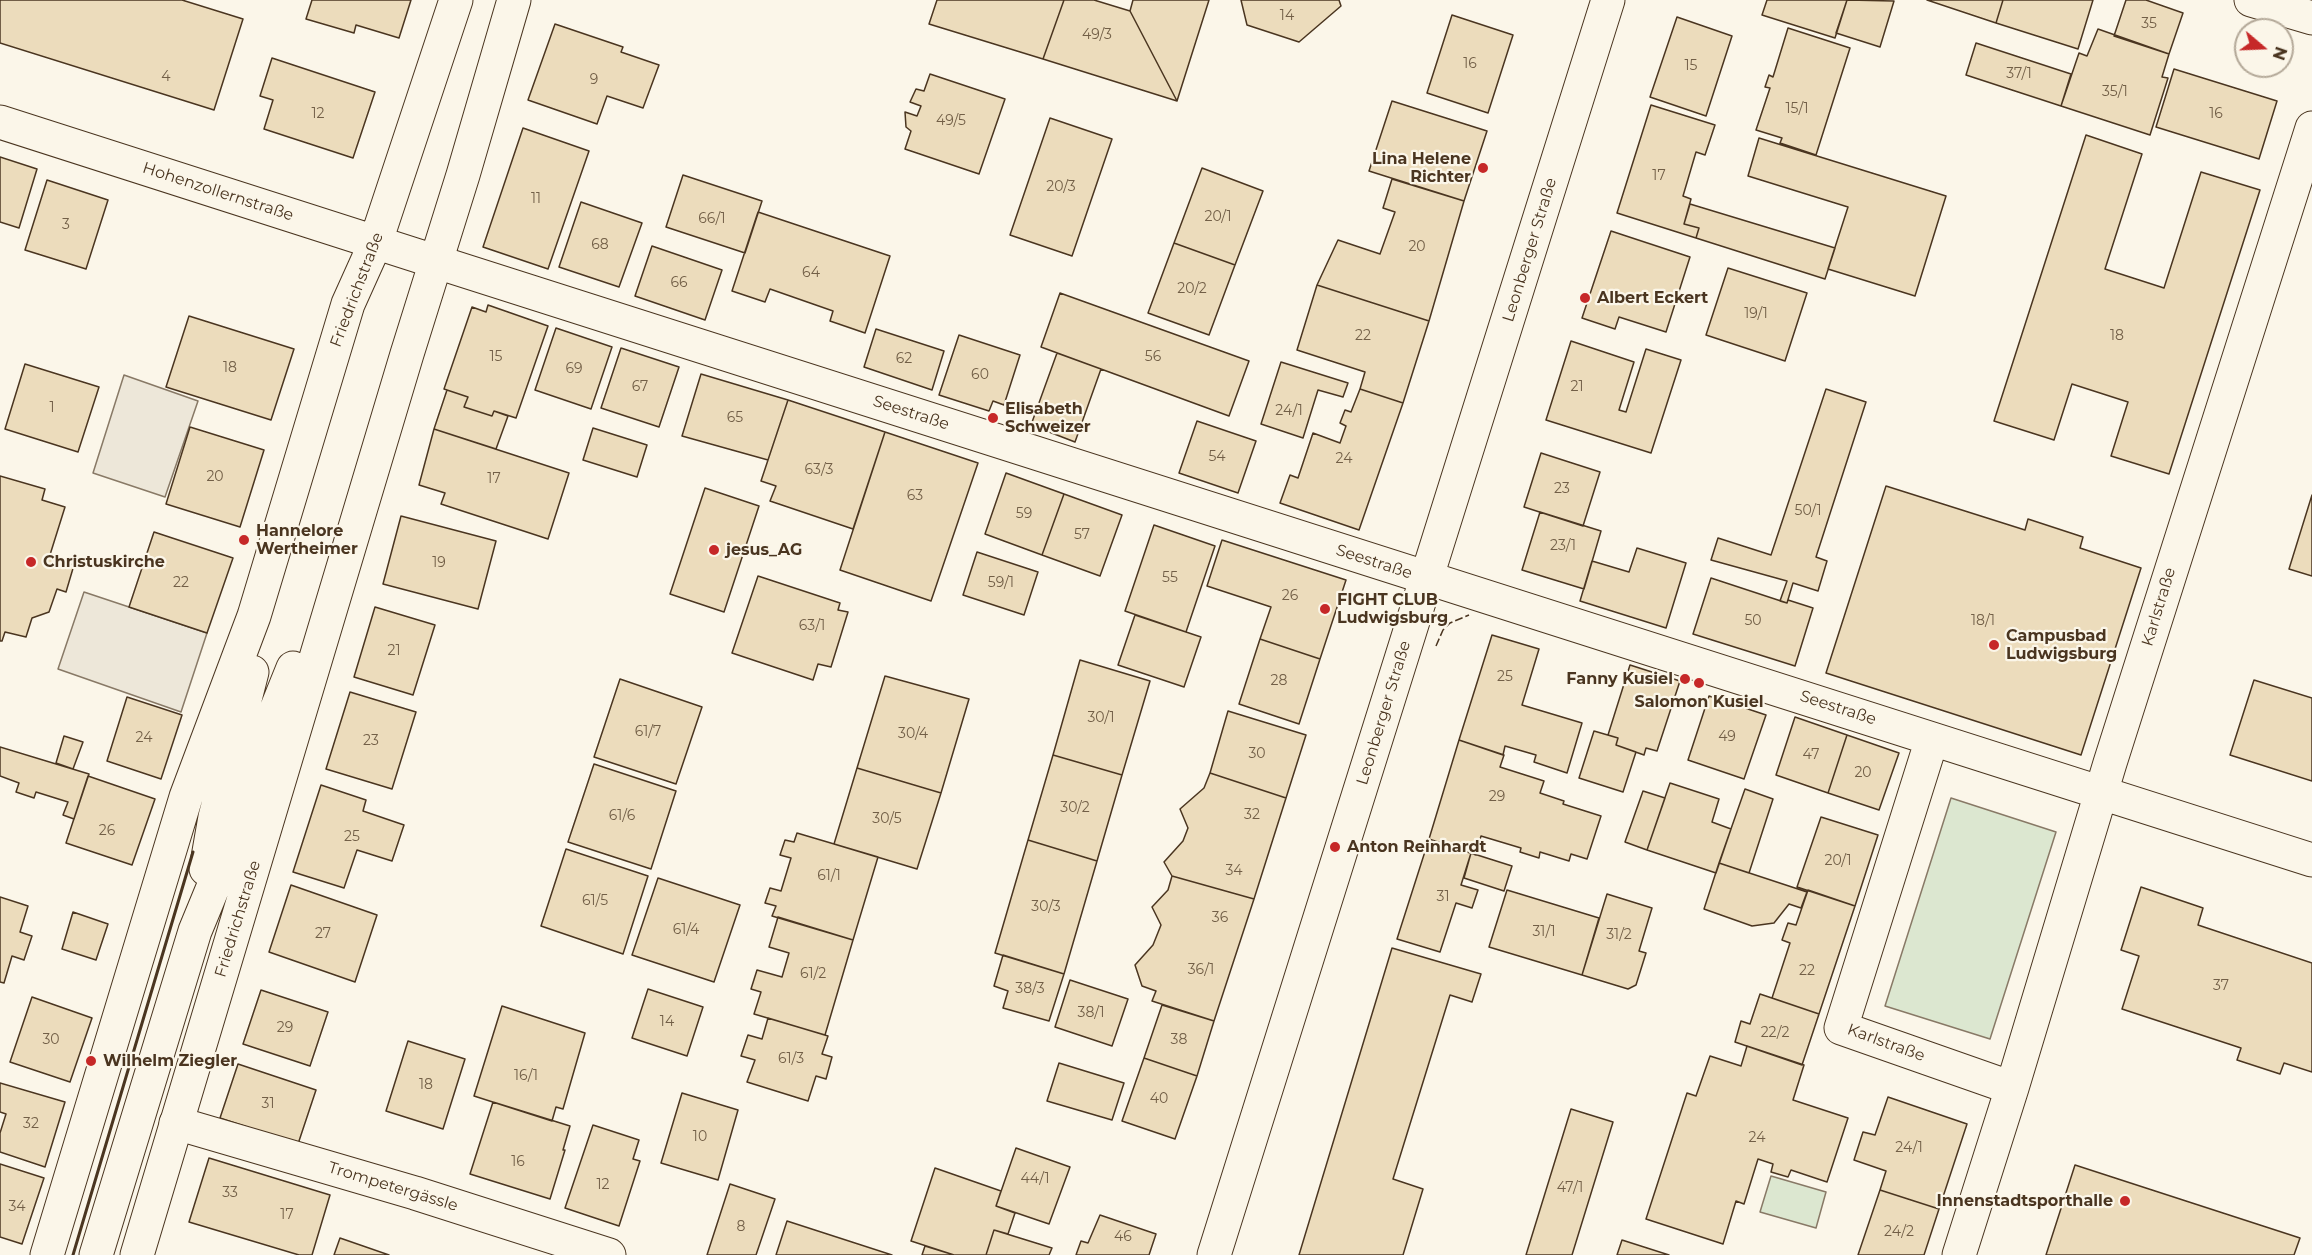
<!DOCTYPE html>
<meta charset="utf-8">
<style>
body{margin:0}
#map{position:relative;width:2312px;height:1255px;overflow:hidden;background:#fbf6e9;font-family:Montserrat,sans-serif}
canvas{display:block}
.north{position:absolute;left:2234px;top:18px;width:60px;height:60px;box-sizing:border-box;background:#fbf6e9;border:2px solid #b4a999;border-radius:50%;rotate:109deg;font-size:16px;font-weight:700;line-height:24px;text-align:center;color:#4a3520}
.north::after{content:'';display:block;margin:auto;width:21px;height:27px;background:#c62828;clip-path:polygon(50% 0,100% 100%,50% 72%,0 100%)}
</style>
<div id="map">
<canvas width="2312" height="1255"></canvas>
<div class="north">N</div>
</div>
<script>
const ctx = document.querySelector('canvas').getContext('2d');
ctx.lineJoin = 'round';
function fillPath(path, color) { ctx.fillStyle = color; ctx.fill(path, 'evenodd'); }
const toPath = rows => new Path2D(rows.map(r => 'M' + r).join(''));
function stroke(path, color, width, dash) { ctx.strokeStyle = color; ctx.lineWidth = width; ctx.lineCap = dash ? 'butt' : 'round'; ctx.setLineDash(dash || []); ctx.stroke(path); }
function write(font, color, halo, rows, align = 'center') {
  ctx.font = font + ' Montserrat,sans-serif'; ctx.lineWidth = 4.5; ctx.setLineDash([]); ctx.textBaseline = 'middle'; ctx.strokeStyle = halo; ctx.fillStyle = color; for (const [text, x, y, turn = 0] of rows) {
    ctx.save(); ctx.translate(x, y); ctx.rotate((+turn || 0) * Math.PI / 180); ctx.textAlign = isNaN(turn) ? turn : align; if (halo) ctx.strokeText(text, 0, 0); ctx.fillText(text, 0, 0); ctx.restore();
  }
}
const green = toPath([
 [1951,798,2056,832,1990,1039,1885,1006,1951,798],
 [1771,1176,1826,1192,1816,1228,1760,1212,1771,1176]
]);
fillPath(green, '#dce7d0');
stroke(green, '#887966', 1.5);
const parking = toPath([
 [124,375,198,401,165,497,93,473,124,375],
 [84,592,207,633,181,712,58,669,84,592]
]);
fillPath(parking, '#ede7d9');
stroke(parking, '#887966', 1.5);
const building = toPath([
 [0,0,182,0,243,19,214,110,0,43,0,0],
 [312,0,411,0,399,38,356,25,354,33,306,19,312,0],
 [937,0,1064,0,1043,59,929,24,937,0],
 [1064,0,1094,0,1130,11,1177,101,1043,59,1064,0],
 [1133,0,1209,0,1177,101,1130,11,1133,0],
 [1241,0,1339,0,1341,6,1299,42,1247,25,1241,0],
 [1767,0,1847,0,1835,38,1762,15,1767,0],
 [1847,0,1894,1,1880,47,1836,33,1847,0],
 [1927,0,2003,0,1996,23,1927,0],
 [2003,0,2093,0,2078,49,1996,23,2003,0],
 [2126,0,2146,0,2183,13,2169,54,2114,36,2126,0],
 [1452,15,1513,35,1488,113,1427,93,1452,15],
 [1677,17,1732,36,1706,116,1650,97,1677,17],
 [555,24,623,47,621,52,659,65,643,108,607,96,597,124,528,100,555,24],
 [1788,28,1850,48,1816,155,1780,143,1782,138,1756,130,1770,88,1765,87,1769,75,1773,77,1788,28],
 [2098,29,2169,54,2162,77,2168,78,2150,135,2061,106,2079,53,2087,56,2098,29],
 [1976,43,2071,74,2061,106,1966,75,1976,43],
 [272,58,375,92,353,158,264,129,273,100,260,96,272,58],
 [2174,69,2277,101,2259,159,2156,127,2174,69],
 [930,74,1005,99,979,174,905,149,911,131,906,127,905,112,917,116,921,106,910,102,916,89,924,91,930,74],
 [1392,101,1487,131,1464,201,1369,171,1392,101],
 [1651,105,1715,125,1705,155,1696,152,1683,196,1691,199,1684,224,1699,228,1696,238,1617,213,1651,105],
 [1050,118,1112,139,1072,256,1010,235,1050,118],
 [523,128,589,151,548,269,483,247,523,128],
 [2086,135,2142,154,2105,269,2164,288,2201,172,2260,190,2169,474,2111,456,2128,402,2072,384,2054,440,1994,421,2086,135],
 [1759,138,1946,196,1915,296,1828,269,1848,207,1748,176,1759,138],
 [0,157,37,169,19,228,0,222,0,157],
 [1202,168,1263,191,1235,265,1174,243,1202,168],
 [683,175,762,201,745,253,666,227,683,175],
 [1392,179,1464,201,1429,321,1317,285,1338,240,1380,254,1395,212,1383,208,1392,179],
 [47,180,108,200,86,269,25,250,47,180],
 [581,202,642,223,619,287,559,267,581,202],
 [1690,204,1835,248,1825,279,1696,238,1699,228,1684,224,1690,204],
 [758,212,890,256,865,333,830,321,833,311,770,289,765,302,732,291,758,212],
 [1611,231,1690,257,1666,332,1619,317,1615,329,1582,318,1611,231],
 [1174,243,1235,265,1209,335,1148,313,1174,243],
 [652,246,722,270,705,320,635,296,652,246],
 [1728,268,1807,293,1785,361,1706,335,1728,268],
 [1317,285,1429,321,1403,403,1360,389,1365,372,1297,350,1317,285],
 [1060,293,1249,361,1229,416,1041,347,1060,293],
 [488,305,548,326,516,418,494,411,492,416,464,407,468,397,444,389,472,307,486,312,488,305],
 [189,316,294,349,271,420,166,387,189,316],
 [556,328,612,347,591,409,535,390,556,328],
 [876,329,944,351,932,390,864,367,876,329],
 [959,335,1020,355,1004,405,993,401,989,411,939,395,959,335],
 [1571,341,1634,362,1619,410,1626,412,1646,349,1681,360,1651,453,1546,420,1571,341],
 [621,348,679,367,659,427,601,408,621,348],
 [1057,353,1101,369,1075,442,1031,425,1057,353],
 [1281,362,1348,383,1343,397,1318,390,1303,438,1261,424,1281,362],
 [25,364,99,387,78,452,5,429,25,364],
 [701,374,788,400,768,460,682,436,701,374],
 [1360,389,1403,403,1359,530,1280,503,1290,475,1298,478,1313,433,1340,443,1346,426,1340,423,1345,410,1351,412,1360,389],
 [1826,389,1866,402,1816,557,1827,561,1818,591,1793,583,1787,603,1780,601,1787,581,1711,560,1718,538,1771,555,1826,389],
 [447,390,468,397,464,407,492,416,494,411,508,416,496,449,434,429,447,390],
 [788,400,885,432,853,529,770,501,776,486,761,481,788,400],
 [1197,421,1256,441,1238,493,1179,473,1197,421],
 [190,427,264,450,240,527,166,504,190,427],
 [593,428,647,445,637,477,583,460,593,428],
 [434,429,569,473,548,539,441,504,445,493,419,485,434,429],
 [885,432,978,463,931,601,840,570,885,432],
 [1541,453,1600,472,1583,526,1524,507,1541,453],
 [1006,473,1064,494,1042,555,985,534,1006,473],
 [0,476,45,489,42,500,65,507,49,558,74,565,66,592,57,589,49,612,32,618,26,637,5,632,2,641,0,641,0,476],
 [1886,486,2025,530,2028,519,2083,537,2080,548,2141,568,2081,755,1826,673,1886,486],
 [705,488,759,506,724,612,670,594,705,488],
 [1064,494,1122,515,1100,576,1042,555,1064,494],
 [2312,495,2312,576,2289,569,2312,495],
 [1540,512,1601,531,1584,589,1522,570,1540,512],
 [401,516,496,541,478,609,383,584,401,516],
 [1154,525,1215,546,1186,632,1125,611,1154,525],
 [154,532,233,558,207,633,129,607,154,532],
 [1222,540,1346,580,1320,659,1260,639,1271,607,1207,586,1222,540],
 [1637,548,1686,563,1666,628,1580,601,1592,561,1629,572,1637,548],
 [977,552,1038,572,1024,615,963,595,977,552],
 [758,576,840,603,838,610,848,612,831,667,818,664,813,680,732,653,758,576],
 [1711,578,1787,603,1788,600,1813,608,1795,666,1693,634,1711,578],
 [375,607,435,625,413,695,354,677,375,607],
 [1135,615,1201,637,1184,687,1118,665,1135,615],
 [1492,635,1539,649,1522,705,1582,723,1567,773,1534,762,1536,755,1505,746,1503,755,1459,740,1492,635],
 [1260,639,1320,659,1299,724,1239,704,1260,639],
 [1080,660,1150,681,1122,775,1053,755,1080,660],
 [1630,665,1680,681,1657,751,1646,748,1644,755,1616,745,1618,738,1608,735,1630,665],
 [885,676,969,699,941,793,857,768,885,676],
 [620,679,702,707,676,784,594,757,620,679],
 [2254,680,2312,698,2312,781,2230,755,2254,680],
 [350,692,416,712,392,789,326,769,350,692],
 [1709,696,1766,715,1744,779,1688,760,1709,696],
 [127,697,182,715,161,779,107,761,127,697],
 [1228,711,1306,735,1286,798,1210,773,1228,711],
 [1795,717,1847,735,1828,793,1776,775,1795,717],
 [1594,731,1618,738,1616,745,1636,752,1623,792,1579,778,1594,731],
 [1847,735,1899,753,1879,810,1828,793,1847,735],
 [64,736,83,742,73,769,56,763,64,736],
 [1459,740,1504,755,1500,767,1544,781,1540,793,1564,801,1563,804,1601,816,1587,859,1571,854,1569,861,1540,852,1539,858,1520,852,1521,848,1481,836,1476,855,1429,839,1459,740],
 [0,747,89,774,74,819,63,815,68,802,36,792,34,798,16,792,19,783,0,776,0,747],
 [1053,755,1122,775,1097,861,1028,840,1053,755],
 [594,764,676,791,651,869,568,842,594,764],
 [857,768,941,793,917,869,834,844,857,768],
 [1210,773,1286,798,1254,899,1172,876,1164,862,1183,841,1188,828,1180,809,1204,788,1210,773],
 [88,776,155,799,132,865,66,843,88,776],
 [1670,783,1719,799,1712,822,1731,829,1716,873,1647,850,1670,783],
 [321,785,366,800,363,811,404,825,392,861,357,850,344,888,293,872,321,785],
 [1745,789,1773,799,1749,873,1719,863,1745,789],
 [1643,791,1665,798,1647,850,1625,842,1643,791],
 [1821,817,1878,835,1855,906,1797,887,1821,817],
 [797,833,878,857,853,940,772,916,776,906,765,903,770,888,781,891,791,858,780,855,785,840,794,842,797,833],
 [1429,839,1471,853,1461,885,1478,890,1472,908,1456,903,1440,952,1397,939,1429,839],
 [1028,840,1097,861,1064,974,995,953,1028,840],
 [566,849,648,876,623,954,541,926,566,849],
 [1471,853,1512,866,1504,891,1464,878,1471,853],
 [1719,863,1807,892,1801,908,1789,904,1774,923,1752,926,1704,909,1719,863],
 [1172,876,1254,899,1214,1021,1152,1001,1156,991,1142,986,1135,965,1153,945,1161,925,1152,907,1168,890,1172,876],
 [658,878,740,905,714,982,632,955,658,878],
 [291,885,377,915,355,982,269,952,291,885],
 [2141,887,2203,908,2198,925,2312,963,2312,1072,2284,1063,2280,1074,2237,1060,2241,1048,2122,1009,2139,956,2121,950,2141,887],
 [1507,890,1599,918,1582,975,1489,947,1507,890],
 [1808,890,1855,906,1819,1014,1772,998,1790,943,1782,940,1788,923,1796,925,1808,890],
 [1607,894,1652,908,1639,951,1646,953,1636,985,1628,989,1582,975,1607,894],
 [0,897,28,906,20,932,32,936,24,960,12,956,4,983,0,982,0,897],
 [73,912,108,924,96,960,62,949,73,912],
 [778,917,853,940,825,1035,754,1014,761,992,751,989,757,970,782,977,789,953,769,947,778,917],
 [1392,948,1481,974,1472,1002,1450,995,1393,1179,1423,1189,1403,1255,1299,1255,1392,948],
 [1003,955,1064,974,1049,1021,1003,1008,1008,991,994,986,1003,955],
 [1070,980,1128,999,1112,1046,1055,1027,1070,980],
 [648,989,703,1007,687,1056,632,1038,648,989],
 [261,990,328,1012,310,1066,243,1044,261,990],
 [1760,994,1819,1014,1802,1065,1735,1042,1741,1021,1750,1024,1760,994],
 [32,997,92,1018,70,1082,10,1062,32,997],
 [1162,1005,1214,1021,1197,1076,1144,1058,1162,1005],
 [502,1006,585,1033,563,1109,556,1107,552,1121,474,1096,502,1006],
 [768,1018,828,1036,822,1054,832,1057,826,1079,816,1076,808,1101,747,1082,755,1060,741,1056,748,1035,762,1039,768,1018],
 [408,1041,465,1059,443,1129,386,1111,408,1041],
 [1747,1046,1804,1065,1793,1100,1848,1118,1827,1182,1791,1170,1788,1177,1771,1172,1773,1164,1758,1159,1744,1204,1736,1201,1723,1244,1646,1219,1687,1093,1696,1096,1710,1056,1741,1066,1747,1046],
 [1144,1058,1197,1076,1175,1139,1122,1121,1144,1058],
 [1059,1063,1124,1083,1112,1120,1047,1101,1059,1063],
 [238,1064,316,1090,298,1144,220,1118,238,1064],
 [0,1083,65,1102,45,1167,0,1152,0,1133,6,1114,0,1112,0,1083],
 [682,1093,738,1110,718,1180,661,1163,682,1093],
 [1888,1097,1967,1124,1939,1209,1880,1190,1886,1171,1854,1160,1863,1132,1875,1135,1888,1097],
 [493,1102,570,1126,563,1150,565,1150,550,1199,470,1174,493,1102],
 [1571,1109,1613,1122,1572,1255,1526,1255,1571,1109],
 [593,1125,639,1140,633,1159,640,1161,619,1226,565,1208,593,1125],
 [1016,1148,1070,1167,1049,1224,996,1206,1016,1148],
 [209,1158,330,1195,312,1255,299,1255,189,1222,209,1158],
 [0,1164,44,1178,22,1244,0,1237,0,1164],
 [2075,1165,2300,1238,2294,1255,2046,1255,2075,1165],
 [935,1168,1001,1191,996,1206,1015,1213,1008,1234,994,1230,986,1255,954,1255,911,1241,935,1168],
 [730,1184,775,1199,756,1255,707,1255,730,1184],
 [1880,1190,1939,1209,1924,1255,1858,1255,1880,1190],
 [1100,1215,1156,1234,1149,1255,1076,1255,1081,1241,1088,1243,1100,1215],
 [787,1221,892,1255,776,1255,787,1221],
 [994,1230,1052,1248,1049,1255,986,1255,994,1230],
 [340,1238,389,1255,334,1255,340,1238],
 [1622,1240,1669,1255,1617,1255,1622,1240],
 [925,1246,954,1255,922,1255,925,1246]
]);
fillPath(building, '#ecdcbc');
stroke(building, '#4a3520', 1.5);
const minor = toPath([
 [2251,0,2312,18],
 [437,262,2312,860],
 [1932,739,1841,1028,2012,1088],
 [176,1123,415,1193,609,1255],
 [1214,1255,1608,0],
 [1959,1255,2012,1088,2110,763,2312,128]
]);
const major = toPath([
 [0,122,437,262],
 [206,869,215,817,252,672],
 [47,1255,186,797,254,616,348,304,375,244,456,0],
 [96,1255,195,931,240,822,272,720,293,668],
 [137,1255,407,354,463,175,514,0]
]);
stroke(minor, '#4a3520', 35);
stroke(major, '#4a3520', 35);
stroke(minor, '#fbf6e9', 33);
stroke(major, '#fbf6e9', 33);
stroke(toPath([
 [1436,646,1443,630,1450,623,1469,615]
]), '#4a3520', 1.5, [8, 3]);
stroke(toPath([
 [73,1255,193,852]
]), '#4a3520', 3);
for (const [x, y, r, color] of [
 [1483,168,6,"#c62828"],
 [1585,298,6,"#c62828"],
 [993,418,6,"#c62828"],
 [244,540,6,"#c62828"],
 [714,550,6,"#c62828"],
 [31,562,6,"#c62828"],
 [1325,609,6,"#c62828"],
 [1994,645,6,"#c62828"],
 [1685,679,6,"#c62828"],
 [1699,683,6,"#c62828"],
 [1335,847,6,"#c62828"],
 [91,1061,6,"#c62828"],
 [2125,1201,6,"#c62828"]
]) { const dot = new Path2D(); dot.arc(x, y, r, 0, 2 * Math.PI); ctx.fillStyle = color; ctx.fill(dot); stroke(dot, '#fbf6e9', 2); }
write('14px', '#725f47', null, [
 ["14",1287,16],
 ["35",2149,24],
 ["49/3",1097,35],
 ["16",1470,64],
 ["15",1691,66],
 ["37/1",2019,74],
 ["4",166,77],
 ["9",594,80],
 ["35/1",2115,92],
 ["15/1",1797,109],
 ["12",318,114],
 ["16",2216,114],
 ["49/5",951,121],
 ["17",1659,176],
 ["20/3",1061,187],
 ["11",536,199],
 ["20/1",1218,217],
 ["66/1",712,219],
 ["3",66,225],
 ["68",600,245],
 ["20",1417,247],
 ["64",811,273],
 ["66",679,283],
 ["20/2",1192,289],
 ["19/1",1756,314],
 ["22",1363,336],
 ["18",2117,336],
 ["15",496,357],
 ["56",1153,357],
 ["62",904,359],
 ["18",230,368],
 ["69",574,369],
 ["60",980,375],
 ["67",640,387],
 ["21",1577,387],
 ["1",52,408],
 ["24/1",1289,411],
 ["65",735,418],
 ["54",1217,457],
 ["24",1344,459],
 ["63/3",819,470],
 ["20",215,477],
 ["17",494,479],
 ["23",1562,489],
 ["63",915,496],
 ["50/1",1808,511],
 ["59",1024,514],
 ["57",1082,535],
 ["23/1",1563,546],
 ["19",439,563],
 ["55",1170,578],
 ["22",181,583],
 ["59/1",1001,583],
 ["26",1290,596],
 ["50",1753,621],
 ["18/1",1983,621],
 ["63/1",812,626],
 ["21",394,651],
 ["25",1505,677],
 ["28",1279,681],
 ["30/1",1101,718],
 ["61/7",648,732],
 ["30/4",913,734],
 ["49",1727,737],
 ["24",144,738],
 ["23",371,741],
 ["30",1257,754],
 ["47",1811,755],
 ["20",1863,773],
 ["29",1497,797],
 ["30/2",1075,808],
 ["32",1252,815],
 ["61/6",622,816],
 ["30/5",887,819],
 ["26",107,831],
 ["25",352,837],
 ["20/1",1838,861],
 ["34",1234,871],
 ["61/1",829,876],
 ["31",1443,897],
 ["61/5",595,901],
 ["30/3",1046,907],
 ["36",1220,918],
 ["61/4",686,930],
 ["31/1",1544,932],
 ["27",323,934],
 ["31/2",1619,935],
 ["36/1",1201,970],
 ["22",1807,971],
 ["61/2",813,974],
 ["37",2221,986],
 ["38/3",1030,989],
 ["38/1",1091,1013],
 ["14",667,1022],
 ["29",285,1028],
 ["22/2",1775,1033],
 ["30",51,1040],
 ["38",1179,1040],
 ["61/3",791,1059],
 ["16/1",526,1076],
 ["18",426,1085],
 ["40",1159,1099],
 ["31",268,1104],
 ["32",31,1124],
 ["10",700,1137],
 ["24",1757,1138],
 ["24/1",1909,1148],
 ["16",518,1162],
 ["44/1",1035,1179],
 ["12",603,1185],
 ["47/1",1570,1188],
 ["33",230,1193],
 ["34",17,1207],
 ["17",287,1215],
 ["8",741,1227],
 ["24/2",1899,1232],
 ["46",1123,1237]
]);
write('bold 16px', '#4a3520', '#fbf6e9', [
 ["Lina Helene",1471,159,"right"],
 ["Richter",1471,177,"right"],
 ["Albert Eckert",1597,298],
 ["Elisabeth",1005,409],
 ["Schweizer",1005,427],
 ["Hannelore",256,531],
 ["Wertheimer",256,549],
 ["jesus_AG",726,550],
 ["Christuskirche",43,562],
 ["FIGHT CLUB",1337,600],
 ["Ludwigsburg",1337,618],
 ["Campusbad",2006,636],
 ["Ludwigsburg",2006,654],
 ["Fanny Kusiel",1673,679,"right"],
 ["Salomon Kusiel",1699,702,"center"],
 ["Anton Reinhardt",1347,847],
 ["Wilhelm Ziegler",103,1061],
 ["Innenstadtsporthalle",2113,1201,"right"]
], 'left');
write('16px', '#4a3520', '#fbf6e9', [
 ["Hohenzollernstraße",218,192,18],
 ["Leonberger Straße",1530,250,-73],
 ["Friedrichstraße",357,290,-69],
 ["Seestraße",911,413,18],
 ["Seestraße",1374,562,18],
 ["Karlstraße",2159,607,-73],
 ["Seestraße",1838,708,18],
 ["Leonberger Straße",1384,713,-73],
 ["Friedrichstraße",238,919,-73],
 ["Karlstraße",1886,1043,20],
 ["Trompetergässle",393,1187,17]
]);
</script>
